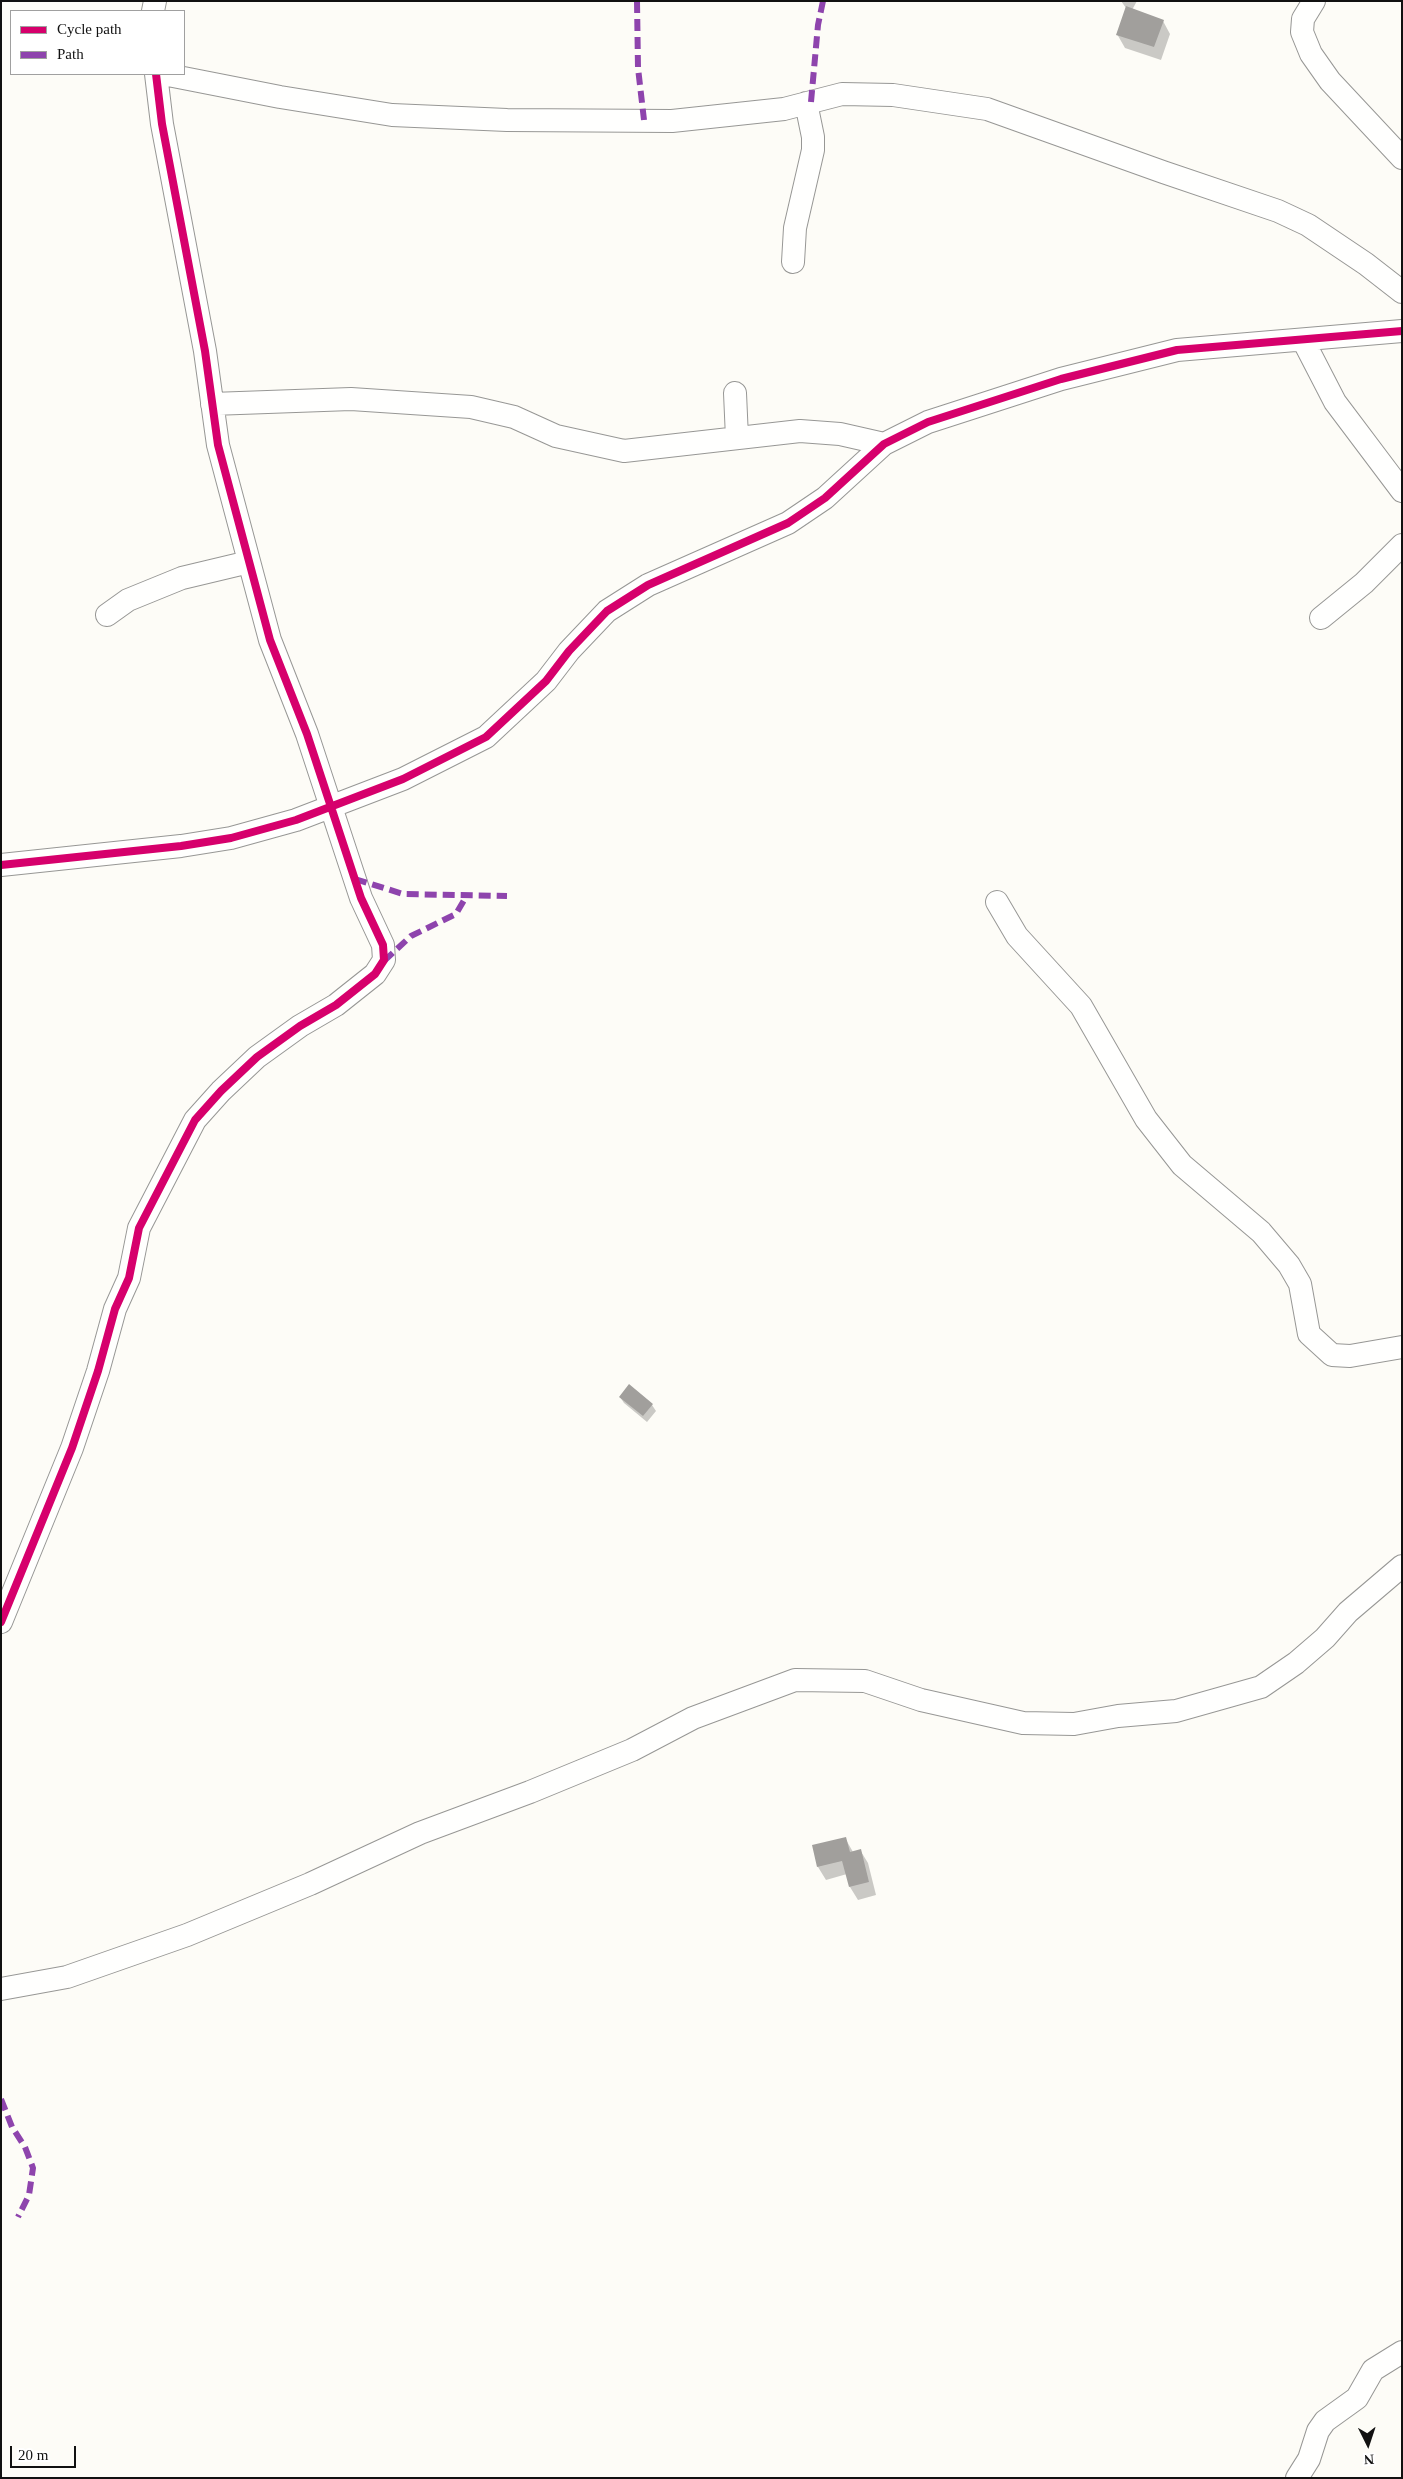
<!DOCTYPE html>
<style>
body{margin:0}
#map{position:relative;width:1403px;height:2479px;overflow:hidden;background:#fdfcf7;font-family:"Times New Roman",serif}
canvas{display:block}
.frame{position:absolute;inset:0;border:2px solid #111;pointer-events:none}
.legend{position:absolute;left:10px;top:10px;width:175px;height:65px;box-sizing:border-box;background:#fff;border:1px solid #a0a0a0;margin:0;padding:6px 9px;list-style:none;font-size:15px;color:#111}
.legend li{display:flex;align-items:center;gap:10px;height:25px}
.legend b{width:25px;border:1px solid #a0a0a0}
.north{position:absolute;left:1343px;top:2419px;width:50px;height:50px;-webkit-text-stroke:4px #fff;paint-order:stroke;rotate:176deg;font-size:14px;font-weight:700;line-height:20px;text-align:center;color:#111}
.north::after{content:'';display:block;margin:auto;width:18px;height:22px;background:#111;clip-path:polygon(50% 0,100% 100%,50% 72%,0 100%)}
.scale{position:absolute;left:10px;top:2446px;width:66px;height:22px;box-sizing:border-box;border:2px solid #111;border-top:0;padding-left:6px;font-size:15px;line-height:18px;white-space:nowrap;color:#111;-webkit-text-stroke:4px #fff;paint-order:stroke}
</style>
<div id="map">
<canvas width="1403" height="2479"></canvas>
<div class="frame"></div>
<ul class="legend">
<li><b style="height:6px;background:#d6006c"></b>Cycle path</li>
<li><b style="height:6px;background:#8e44ad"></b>Path</li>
</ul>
<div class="north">N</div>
<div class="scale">20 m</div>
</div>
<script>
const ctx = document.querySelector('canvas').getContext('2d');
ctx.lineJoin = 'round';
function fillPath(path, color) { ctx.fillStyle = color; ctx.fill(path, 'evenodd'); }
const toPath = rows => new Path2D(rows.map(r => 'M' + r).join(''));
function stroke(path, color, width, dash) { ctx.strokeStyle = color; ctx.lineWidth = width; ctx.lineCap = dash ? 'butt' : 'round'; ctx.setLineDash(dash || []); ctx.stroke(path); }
fillPath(toPath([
 [1121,1,1137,1,1132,10,1163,21,1170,34,1161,60,1125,48,1117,34,1126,8],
 [630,1386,652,1405,656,1411,647,1422,624,1403,620,1397],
 [845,1838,853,1852,860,1850,868,1863,876,1895,858,1900,850,1887,847,1874,826,1880,818,1867,813,1846]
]), '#0003');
fillPath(toPath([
 [1126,6,1164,20,1154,47,1116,35],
 [629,1384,653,1404,643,1416,619,1397],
 [846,1837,850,1852,861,1849,869,1882,849,1887,842,1861,817,1867,812,1845]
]), '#a19f9c');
const minor = toPath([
 [1314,1,1303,19,1302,32,1311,54,1330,81,1402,158],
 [153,11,155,1],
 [163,74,280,97,392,115,507,120,672,121,784,109,842,94,893,95,987,109,1163,172,1278,211,1308,225,1366,264,1402,292],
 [793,262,795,228,813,150,813,137,806,103],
 [1303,340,1335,402,1402,491],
 [735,393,737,438],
 [212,404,351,399,471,407,514,417,556,436,624,451,800,431,840,434,884,444],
 [107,615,128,600,182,578,249,562],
 [1321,618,1364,583,1402,545],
 [1,865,181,846,231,838,296,820,403,779,486,737,546,681,569,651,607,611,648,585,788,523,825,498,884,444,928,422,1061,379,1177,350,1402,331],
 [997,902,1017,936,1081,1006,1146,1119,1182,1165,1261,1232,1289,1265,1300,1284,1309,1334,1332,1355,1350,1356,1402,1347],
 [1,1622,72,1448,98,1371,115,1309,129,1278,139,1228,195,1120,221,1091,257,1057,300,1026,336,1005,375,974,384,960,383,945,361,898,307,734,270,640,218,445,205,351,162,124,156,74],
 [1,1989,67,1977,187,1935,310,1884,420,1833,530,1792,632,1750,693,1718,795,1680,865,1681,921,1700,1023,1723,1074,1724,1118,1716,1176,1711,1261,1687,1296,1663,1325,1638,1348,1612,1402,1566],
 [1297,2478,1309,2459,1318,2431,1325,2421,1357,2398,1373,2370,1402,2352]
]);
stroke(minor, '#979795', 24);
stroke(minor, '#fffffe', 22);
stroke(toPath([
 [637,1,638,68,644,120],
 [811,102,818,25,823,1],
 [355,879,403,894,507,896],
 [384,961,411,936,456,914,467,895],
 [1,2099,12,2127,25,2147,33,2168,29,2195,18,2217]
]), '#8e44ad', 6, [12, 6]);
stroke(toPath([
 [1,865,181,846,231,838,296,820,403,779,486,737,546,681,569,651,607,611,648,585,788,523,825,498,884,444,928,422,1061,379,1177,350,1402,331],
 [1,1622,72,1448,98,1371,115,1309,129,1278,139,1228,195,1120,221,1091,257,1057,300,1026,336,1005,375,974,384,960,383,945,361,898,307,734,270,640,218,445,205,351,162,124,156,74]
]), '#d6006c', 8);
</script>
